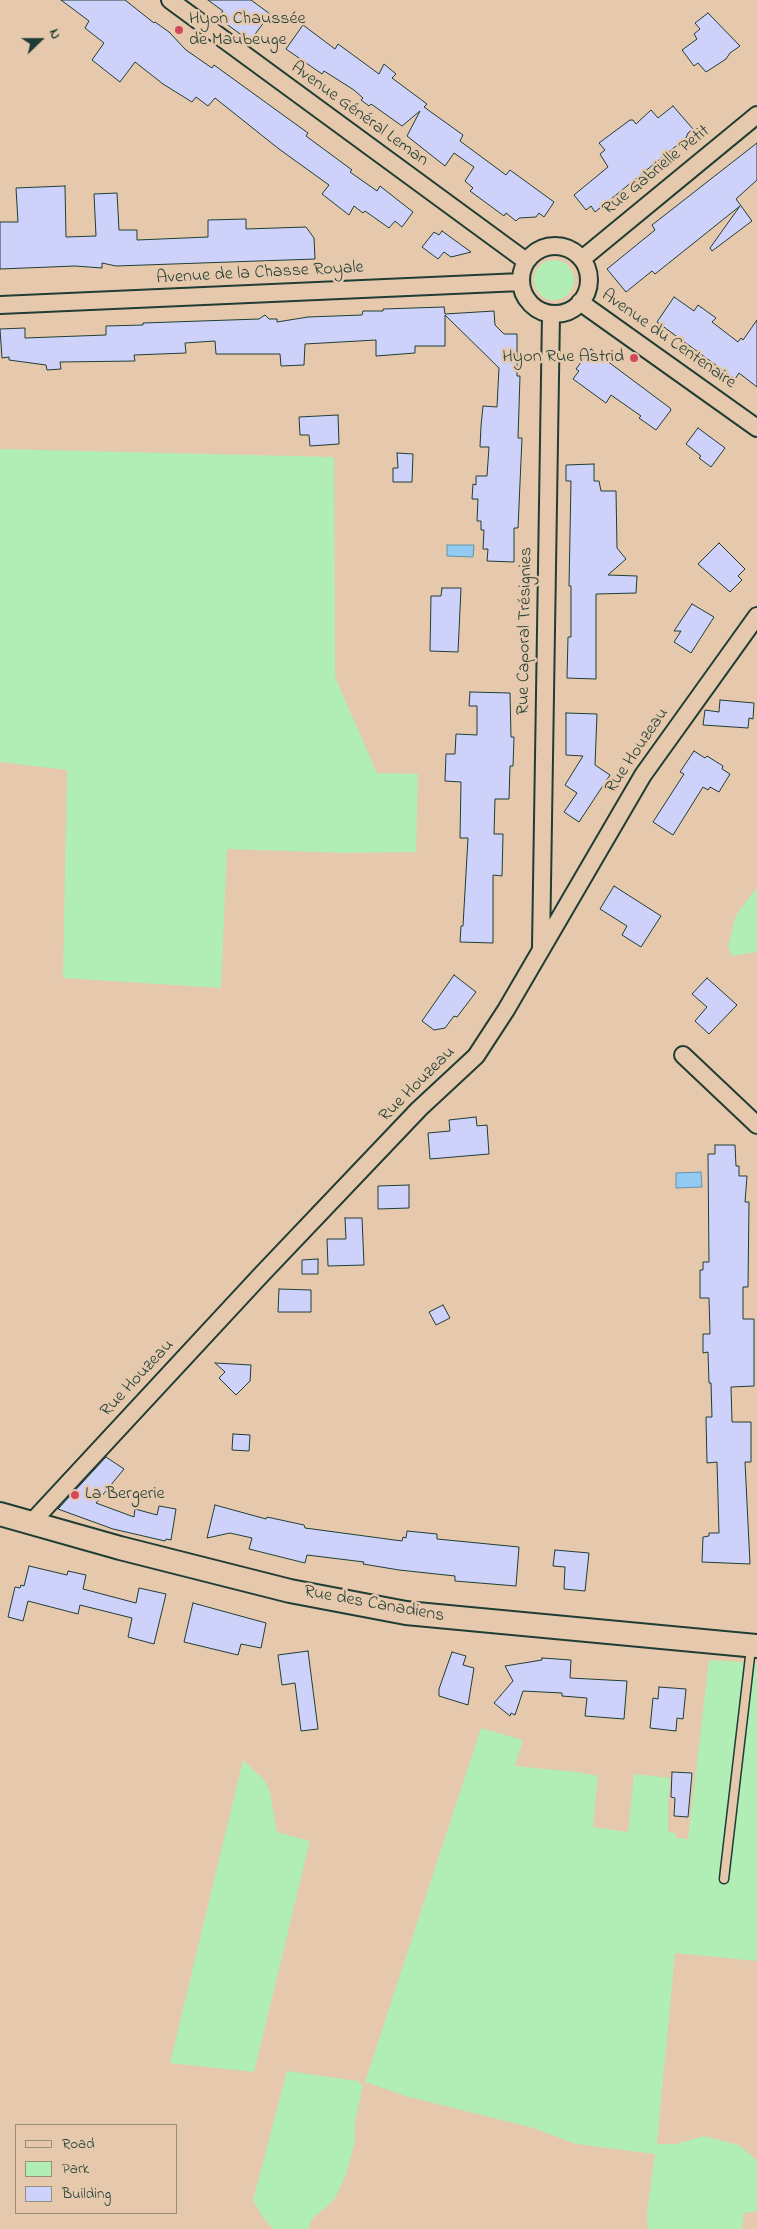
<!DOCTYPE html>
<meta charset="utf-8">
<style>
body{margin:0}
#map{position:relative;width:757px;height:2229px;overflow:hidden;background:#e6c9ad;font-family:"Indie Flower",sans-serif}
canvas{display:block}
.legend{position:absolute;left:15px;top:2124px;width:162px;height:90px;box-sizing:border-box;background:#e6c9ad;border:1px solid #96917d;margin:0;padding:6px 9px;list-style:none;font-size:15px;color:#1f3d34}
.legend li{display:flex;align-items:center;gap:10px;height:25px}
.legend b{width:25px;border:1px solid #96917d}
.north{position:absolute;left:15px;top:15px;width:50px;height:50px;-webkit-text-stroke:4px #e6c9ad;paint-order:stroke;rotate:68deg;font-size:14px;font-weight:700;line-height:20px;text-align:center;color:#1f3d34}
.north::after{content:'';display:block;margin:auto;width:18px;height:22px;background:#1f3d34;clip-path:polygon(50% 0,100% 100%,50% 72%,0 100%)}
</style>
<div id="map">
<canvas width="757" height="2229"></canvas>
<ul class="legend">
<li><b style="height:6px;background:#e6c9ad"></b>Road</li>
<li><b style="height:14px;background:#b1eeb5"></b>Park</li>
<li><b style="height:14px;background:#ced2fa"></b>Building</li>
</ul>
<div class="north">N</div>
</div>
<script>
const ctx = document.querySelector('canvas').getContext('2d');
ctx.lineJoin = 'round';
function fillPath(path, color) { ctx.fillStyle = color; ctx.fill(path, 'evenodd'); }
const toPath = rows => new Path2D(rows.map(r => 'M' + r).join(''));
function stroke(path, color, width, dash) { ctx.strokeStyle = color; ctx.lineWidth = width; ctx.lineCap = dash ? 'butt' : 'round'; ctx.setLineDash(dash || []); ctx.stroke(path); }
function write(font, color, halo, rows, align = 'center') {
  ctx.font = font + ' "Indie Flower",sans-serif'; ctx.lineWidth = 5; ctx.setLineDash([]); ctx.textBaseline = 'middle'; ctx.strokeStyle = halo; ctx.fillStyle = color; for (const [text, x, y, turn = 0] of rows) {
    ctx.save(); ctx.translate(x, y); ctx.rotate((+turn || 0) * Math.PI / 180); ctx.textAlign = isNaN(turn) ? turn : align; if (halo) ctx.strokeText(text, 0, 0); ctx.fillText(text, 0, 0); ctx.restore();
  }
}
fillPath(toPath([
 '534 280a20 20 0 1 1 40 0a20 20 0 1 1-40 0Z',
 [0,449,334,457,335,677,377,773,418,774,416,852,344,853,227,849,221,988,63,978,67,770,0,762],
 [757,887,757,952,732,956,728,947,736,915],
 [709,1660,757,1663,757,1961,675,1953,657,2144,677,2144,704,2136,739,2145,757,2161,757,2211,744,2213,742,2229,648,2229,647,2212,655,2154,576,2144,533,2128,409,2097,365,2082,481,1728,523,1740,515,1766,577,1772,598,1776,593,1827,628,1832,634,1774,670,1778,668,1802,668,1832,675,1833,676,1838,688,1839],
 [243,1760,264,1780,270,1792,277,1832,310,1841,254,2072,170,2063],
 [287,2071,358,2081,363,2086,355,2122,355,2142,345,2177,334,2200,312,2219,308,2229,273,2229,263,2217,253,2200]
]), '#b1eeb5');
const water = toPath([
 [447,545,474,545,473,557,447,556,447,545],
 [701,1172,702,1187,676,1188,676,1173,701,1172]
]);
fillPath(water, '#93caf2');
stroke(water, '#6592a6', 1);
const building = toPath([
 [61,0,125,0,154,23,155,22,169,32,186,50,212,68,214,65,308,133,306,136,352,170,350,172,377,191,380,186,413,212,402,227,395,221,389,228,365,211,363,213,354,206,349,215,322,194,329,185,279,149,215,98,208,106,196,97,192,102,163,84,135,62,120,82,92,60,104,43,85,28,89,21,61,0],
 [208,0,251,0,270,14,250,41,218,18,223,11,208,0],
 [708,13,740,46,730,53,726,59,706,72,698,63,694,66,682,50,697,39,694,34,700,29,695,23,708,13],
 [303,25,335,49,338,44,379,74,384,64,396,74,392,78,427,104,424,107,463,135,460,141,506,175,510,170,554,202,544,217,539,213,536,217,519,218,516,221,506,213,504,216,470,191,473,188,465,181,474,167,454,153,445,166,407,136,420,111,402,126,374,106,371,104,369,106,361,100,363,98,354,90,324,71,322,74,286,49,303,25],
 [673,106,693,129,688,133,686,138,595,212,591,206,586,210,574,195,608,167,600,154,605,150,599,143,630,120,633,120,636,124,651,110,658,118,673,106],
 [757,143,757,180,736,199,752,221,712,251,710,248,740,206,655,274,652,271,626,292,607,269,655,230,652,225,757,143],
 [65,186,66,237,96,236,94,194,117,193,119,230,137,230,137,240,208,237,208,220,246,219,246,229,306,227,314,238,315,259,116,266,102,263,102,268,75,266,0,269,0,222,18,222,16,188,65,186],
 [442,231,471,252,451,257,444,252,438,259,422,247,434,232,439,235,442,231],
 [674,297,694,311,698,305,716,318,712,322,738,342,741,338,743,340,757,320,757,387,739,373,735,379,657,322,674,297],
 [444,307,445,314,494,311,495,325,504,334,517,334,517,376,520,376,518,438,522,438,518,528,514,528,514,562,487,561,488,549,483,549,484,530,481,530,481,521,477,521,478,499,472,499,473,484,476,485,476,476,487,476,489,447,480,447,481,426,483,406,497,407,499,368,445,315,445,346,415,346,415,353,376,356,376,340,305,344,304,365,281,366,280,354,216,354,215,341,185,343,186,353,134,355,135,361,60,362,61,369,47,370,46,365,9,360,9,357,2,358,0,329,25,328,25,338,106,335,106,326,143,325,143,323,259,319,265,315,269,319,277,319,277,322,308,317,362,315,363,311,383,311,383,309,444,307],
 [591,349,670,408,671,410,656,430,639,418,641,416,611,395,606,403,573,379,579,371,576,369,591,349],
 [338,415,339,444,310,446,309,435,300,435,299,417,338,415],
 [698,428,725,448,711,467,699,458,701,456,686,444,698,428],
 [397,453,413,454,412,482,393,482,393,468,398,468,397,453],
 [594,464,594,481,599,481,601,491,616,491,617,548,626,559,608,575,637,576,636,593,596,594,596,679,567,678,568,637,571,637,571,586,569,586,571,481,566,481,566,465,594,464],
 [719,543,745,569,738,576,742,580,730,592,698,564,719,543],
 [442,588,461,588,458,652,430,651,431,596,441,596,442,588],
 [692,604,714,617,691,653,674,642,681,631,674,631,692,604],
 [470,692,510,693,511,737,514,737,513,766,510,766,509,799,495,799,494,834,503,834,502,876,493,875,493,943,460,942,461,926,463,926,468,838,460,838,461,782,445,781,446,754,455,754,456,734,477,735,477,706,469,706,470,692],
 [720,700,754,703,753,719,749,718,748,728,703,725,705,710,719,712,720,700],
 [566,713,597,714,595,765,610,775,579,822,564,812,577,793,565,785,583,756,566,755,566,713],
 [694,751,705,758,707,756,723,766,722,769,730,774,719,792,710,787,708,790,703,787,673,835,653,822,684,774,680,772,694,751],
 [614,886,661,916,641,947,622,935,627,926,600,909,614,886],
 [454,975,476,992,457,1017,454,1016,445,1028,434,1030,422,1021,454,975],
 [707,978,737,1005,709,1034,695,1021,707,1007,692,994,707,978],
 [476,1117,477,1126,487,1125,489,1154,430,1159,428,1133,450,1131,449,1120,476,1117],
 [715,1145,735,1145,736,1166,739,1166,739,1176,747,1176,745,1202,749,1202,748,1287,743,1287,743,1319,754,1319,754,1386,731,1387,732,1422,751,1422,751,1462,745,1462,750,1564,702,1562,703,1537,709,1536,709,1533,719,1533,717,1462,707,1463,706,1417,712,1417,711,1383,709,1383,708,1352,703,1353,703,1334,710,1334,709,1298,700,1298,700,1270,703,1270,703,1262,709,1262,708,1154,715,1154,715,1145],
 [409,1185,409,1208,378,1209,378,1186,409,1185],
 [345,1218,362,1218,364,1265,328,1266,327,1239,346,1239,345,1218],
 [318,1259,318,1274,302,1274,302,1260,318,1259],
 [279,1289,311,1290,311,1312,278,1312,279,1289],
 [443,1305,450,1318,436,1325,429,1312,443,1305],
 [215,1363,251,1365,250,1381,236,1395,219,1378,225,1372,215,1363],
 [233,1434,250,1435,249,1451,232,1450,233,1434],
 [106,1457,124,1469,96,1503,134,1517,135,1509,157,1515,159,1506,176,1509,171,1540,166,1539,165,1541,113,1529,58,1509,106,1457],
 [215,1505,266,1519,267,1517,304,1525,305,1528,402,1541,403,1537,406,1538,407,1531,437,1534,437,1539,519,1547,516,1586,455,1581,455,1576,399,1570,363,1564,364,1562,307,1555,305,1563,249,1549,252,1538,230,1533,207,1538,215,1505],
 [555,1550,589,1553,585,1591,564,1589,565,1567,553,1566,555,1550],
 [29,1566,67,1575,68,1571,86,1575,83,1589,136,1603,139,1588,166,1594,154,1644,128,1637,132,1618,80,1605,78,1614,28,1601,23,1621,8,1617,15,1587,20,1588,21,1585,24,1586,29,1566],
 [193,1603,266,1623,261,1648,241,1644,238,1655,184,1642,193,1603],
 [308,1651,318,1729,301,1731,295,1683,282,1685,278,1655,308,1651],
 [452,1652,466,1656,463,1665,474,1668,468,1705,439,1696,439,1689,452,1652],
 [542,1658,571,1660,570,1678,627,1681,624,1719,585,1716,587,1698,562,1696,562,1693,523,1691,515,1715,511,1713,510,1716,494,1703,513,1681,505,1666,542,1660,542,1658],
 [659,1687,686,1689,683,1719,677,1718,676,1731,650,1728,653,1698,658,1699,659,1687],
 [672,1772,692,1773,688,1817,674,1816,675,1798,671,1797,672,1772]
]);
fillPath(building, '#ced2fa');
stroke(building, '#1f3d34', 1);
const lane = toPath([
 [724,1879,751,1648]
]);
const street = toPath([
 [170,0,526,261],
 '521 280a34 34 0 1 1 68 0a34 34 0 1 1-68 0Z',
 [582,259,757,115],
 [580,302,757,428],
 [0,305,521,282],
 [541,947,551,314],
 [683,1055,757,1125],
 [31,1523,262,1274,419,1109,476,1056,506,1010,643,775,757,616]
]);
const secondary = toPath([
 [0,1514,120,1548,290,1591,406,1613,757,1646]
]);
stroke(lane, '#1f3d34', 11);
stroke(street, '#1f3d34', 20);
stroke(secondary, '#1f3d34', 26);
stroke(lane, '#e6c9ad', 8);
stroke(street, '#e6c9ad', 16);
stroke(secondary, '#e6c9ad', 22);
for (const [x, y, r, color] of [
 [179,30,5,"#d1495b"],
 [634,358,5,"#d1495b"],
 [75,1495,5,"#d1495b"]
]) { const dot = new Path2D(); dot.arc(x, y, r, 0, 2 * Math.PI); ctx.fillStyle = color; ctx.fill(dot); stroke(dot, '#e6c9ad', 2); }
write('18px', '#1f3d34', '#e6c9ad', [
 ["Hyon Chaussée",189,20],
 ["de Maubeuge",189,41],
 ["Hyon Rue Astrid",624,358,"right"],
 ["La Bergerie",85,1495]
], 'left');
write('18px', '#1f3d34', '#e6c9ad', [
 ["Avenue Général Leman",359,115,36],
 ["Rue Gabrielle Petit",657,171,-39],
 ["Avenue de la Chasse Royale",260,274,-3],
 ["Avenue du Centenaire",668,340,35],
 ["Rue Caporal Trésignies",526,631,-89],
 ["Rue Houzeau",638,751,-56],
 ["Rue Houzeau",418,1085,-45],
 ["Rue Houzeau",138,1379,-47],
 ["Rue des Canadiens",374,1605,10]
]);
</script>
